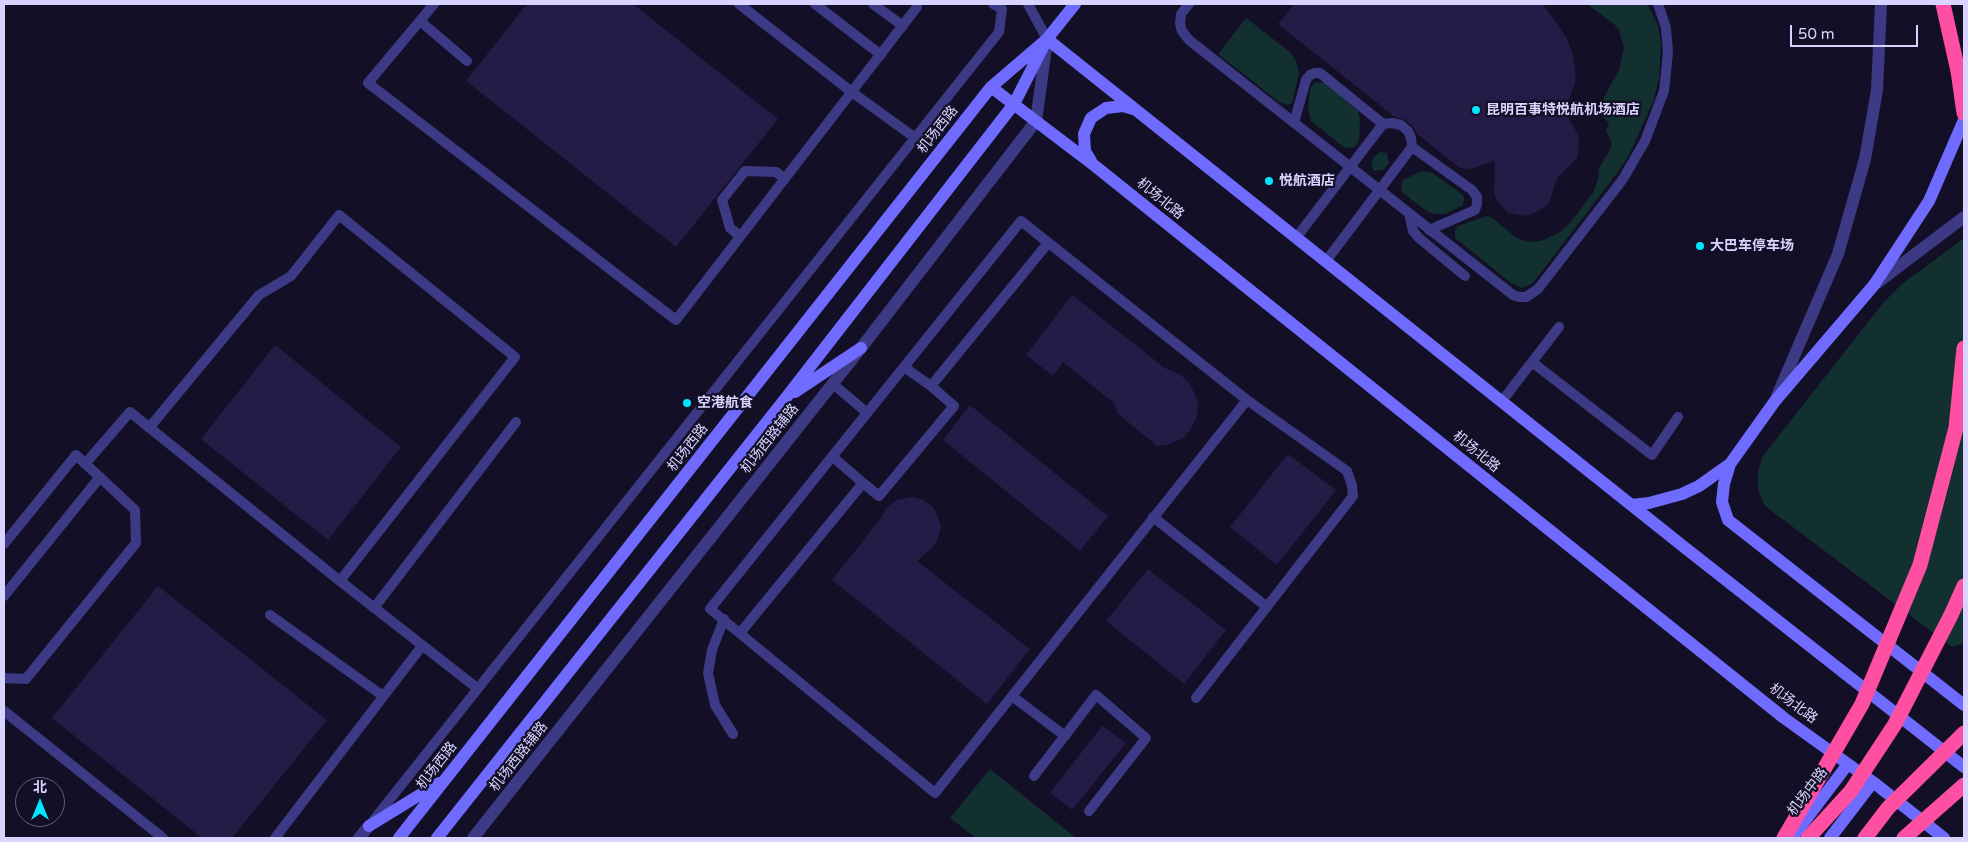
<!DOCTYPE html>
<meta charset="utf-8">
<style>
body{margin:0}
#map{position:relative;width:1968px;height:842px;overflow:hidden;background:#130f26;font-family:"Varela Round","Noto Sans SC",sans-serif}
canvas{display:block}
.frame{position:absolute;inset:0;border:5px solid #d9d4ff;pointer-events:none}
.north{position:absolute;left:15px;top:777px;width:50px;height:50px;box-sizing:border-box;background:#130f26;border:1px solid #625e7d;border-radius:50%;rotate:0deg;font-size:14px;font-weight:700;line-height:20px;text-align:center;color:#d9d4ff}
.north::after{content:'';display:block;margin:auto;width:18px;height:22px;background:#00e5ff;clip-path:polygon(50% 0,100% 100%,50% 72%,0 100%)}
.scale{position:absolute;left:1790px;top:25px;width:128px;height:22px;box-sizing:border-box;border:2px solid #d9d4ff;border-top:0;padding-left:6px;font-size:15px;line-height:18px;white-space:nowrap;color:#d9d4ff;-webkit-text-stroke:4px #130f26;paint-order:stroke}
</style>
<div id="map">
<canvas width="1968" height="842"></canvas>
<div class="frame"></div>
<div class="north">北</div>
<div class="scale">50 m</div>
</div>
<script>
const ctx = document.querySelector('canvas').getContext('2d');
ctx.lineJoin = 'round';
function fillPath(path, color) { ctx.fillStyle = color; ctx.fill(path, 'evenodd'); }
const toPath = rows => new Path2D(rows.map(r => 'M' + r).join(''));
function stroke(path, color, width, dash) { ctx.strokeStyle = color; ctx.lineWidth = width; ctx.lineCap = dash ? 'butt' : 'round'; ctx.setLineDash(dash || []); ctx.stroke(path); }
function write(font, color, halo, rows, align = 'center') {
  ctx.font = font + ' "Varela Round","Noto Sans SC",sans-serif'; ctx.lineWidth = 4.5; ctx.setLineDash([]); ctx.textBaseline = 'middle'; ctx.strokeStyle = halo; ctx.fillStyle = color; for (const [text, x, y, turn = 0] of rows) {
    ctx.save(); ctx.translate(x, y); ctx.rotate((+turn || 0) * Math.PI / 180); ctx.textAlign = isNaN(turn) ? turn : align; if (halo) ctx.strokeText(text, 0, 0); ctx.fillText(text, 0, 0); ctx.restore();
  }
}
fillPath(toPath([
 [1587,4,1647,4,1658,25,1661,44,1659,78,1653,102,1629,155,1615,176,1533,283,1522,288,1511,283,1459,241,1455,238,1455,230,1458,226,1487,216,1491,217,1517,238,1525,241,1534,242,1544,240,1560,232,1571,222,1594,191,1598,179,1599,168,1609,152,1612,143,1606,131,1609,124,1600,113,1599,106,1619,70,1624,48,1619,30,1614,24],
 [1246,18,1290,52,1296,61,1299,73,1292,103,1287,105,1279,102,1218,54],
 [1316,82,1325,83,1358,111,1360,119,1359,141,1355,147,1345,148,1311,121,1308,109,1310,90,1313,84],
 [1380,152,1387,153,1389,163,1383,170,1375,171,1373,170,1371,162,1374,157],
 [1422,171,1431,172,1463,195,1464,199,1463,205,1445,214,1434,214,1428,212,1403,193,1401,187,1403,180],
 [1964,238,1964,640,1961,644,1952,647,1765,506,1759,493,1758,482,1758,471,1763,456,1883,303,1902,284],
 [990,769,1076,838,976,838,950,818]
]), '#12302f');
fillPath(toPath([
 [527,4,633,4,778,119,676,247,466,81],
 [1294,4,1543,4,1566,37,1573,54,1576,80,1566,108,1568,118,1578,134,1579,143,1577,158,1557,178,1549,203,1535,213,1525,216,1508,213,1497,201,1494,193,1495,161,1470,169,1460,168,1417,134,1413,126,1405,120,1395,117,1278,24],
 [1072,295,1165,368,1181,375,1190,384,1198,401,1197,416,1191,429,1183,438,1167,445,1157,446,1117,413,1114,403,1063,362,1053,376,1026,355],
 [275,345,401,447,328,540,201,439],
 [970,405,1108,516,1080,551,943,440],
 [1288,454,1336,490,1277,565,1230,527],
 [912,497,924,500,934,508,940,522,941,528,937,541,933,547,917,561,1030,649,987,704,832,580,881,518,886,508,896,500],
 [1148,569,1226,630,1184,684,1106,621],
 [158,586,327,720,232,838,202,838,52,718],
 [1102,726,1126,743,1072,810,1050,793]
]), '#241b47');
stroke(toPath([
 [434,4,368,83,676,320,917,7],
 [739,4,853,93,914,137],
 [815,4,881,55],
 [873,4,903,26],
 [1028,4,1047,39],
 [1189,4,1181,14,1180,24,1182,31,1189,40,1513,295,1519,297,1526,297,1538,289,1623,179,1645,141,1664,91,1666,73,1668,52,1666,28,1658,4],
 [420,21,467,61],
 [1294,123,1306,80,1310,75,1315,73,1320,73,1383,124],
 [1412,147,1472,190,1477,197,1477,204,1475,210,1429,230],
 [1409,213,1413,231,1419,238,1465,276],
 [1021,221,1247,400,935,793,710,609,1021,221],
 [740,236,730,228,722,200,745,171,776,172,785,179],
 [1296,238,1383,124,1392,123,1401,125,1408,131,1411,138,1412,147,1326,261],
 [1532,362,1652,455,1678,417],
 [904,367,931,386,1048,243],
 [833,384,866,412],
 [1502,401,1559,327],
 [149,428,259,295,291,276,339,215,515,357,340,581],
 [85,464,130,412,340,581,477,688],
 [863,483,879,496,954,406,931,386],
 [1153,517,1267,607],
 [4,544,76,455,135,510,136,543,26,679,4,678],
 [4,596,100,477],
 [374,608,516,422],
 [270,615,383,696],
 [724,619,712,650,708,673,715,705,733,734],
 [740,633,863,483,833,457],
 [1012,696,1065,736],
 [1196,698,1353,496,1352,485,1347,471,1247,400],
 [4,711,163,838],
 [1034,776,1096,695,1146,738,1089,811],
 [372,822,999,32,1002,9,993,4],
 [275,838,422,646]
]), '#3d3a85', 10);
stroke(toPath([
 [1877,283,1964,217],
 [1777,396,1838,254,1865,159,1877,90,1881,4],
 [359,838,369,826],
 [473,838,861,348,1036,121,1047,41]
]), '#3d3a85', 12);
stroke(toPath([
 [1047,39,1684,547,1964,767],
 [991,87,1095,166,1784,718,1873,782,1944,838],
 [1091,161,1085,151,1084,134,1091,118,1106,108,1123,106,1133,109],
 [795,392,861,348],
 [1730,464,1724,484,1722,502,1728,520,1964,705],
 [1632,505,1649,503,1682,494,1699,486,1730,464,1775,401,1874,285,1929,201,1964,120],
 [369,826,439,783],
 [399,838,991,87,1047,39,1075,4],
 [437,838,785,399,1014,104,1044,45],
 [1792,838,1848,764],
 [1830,838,1873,782]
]), '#6f6bff', 12);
stroke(toPath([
 [1943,4,1958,71,1964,113]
]), '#ff4fa3', 15);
stroke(toPath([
 [1784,838,1862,704,1920,565,1956,428,1964,348],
 [1808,838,1851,791,1895,724,1951,615,1964,586],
 [1865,838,1888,808,1964,733],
 [1904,838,1964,785]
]), '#ff4fa3', 15);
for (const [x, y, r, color] of [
 [1476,110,5,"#00e5ff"],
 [1269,181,5,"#00e5ff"],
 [1700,246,5,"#00e5ff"],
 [687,403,5,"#00e5ff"]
]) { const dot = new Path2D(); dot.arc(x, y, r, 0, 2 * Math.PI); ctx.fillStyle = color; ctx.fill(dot); stroke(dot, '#130f26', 2); }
write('bold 14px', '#d9d4ff', '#130f26', [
 ["昆明百事特悦航机场酒店",1486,110],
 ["悦航酒店",1279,181],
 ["大巴车停车场",1710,246],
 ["空港航食",697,403]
], 'left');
write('14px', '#d9d4ff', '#130f26', [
 ["机场西路",938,130,-52],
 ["机场北路",1160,199,39],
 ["机场西路辅路",770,439,-52],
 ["机场西路",688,448,-52],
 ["机场北路",1476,452,39],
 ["机场北路",1793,704,37],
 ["机场西路辅路",519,757,-52],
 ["机场西路",437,766,-52],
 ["机场中路",1808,792,-53]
]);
</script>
